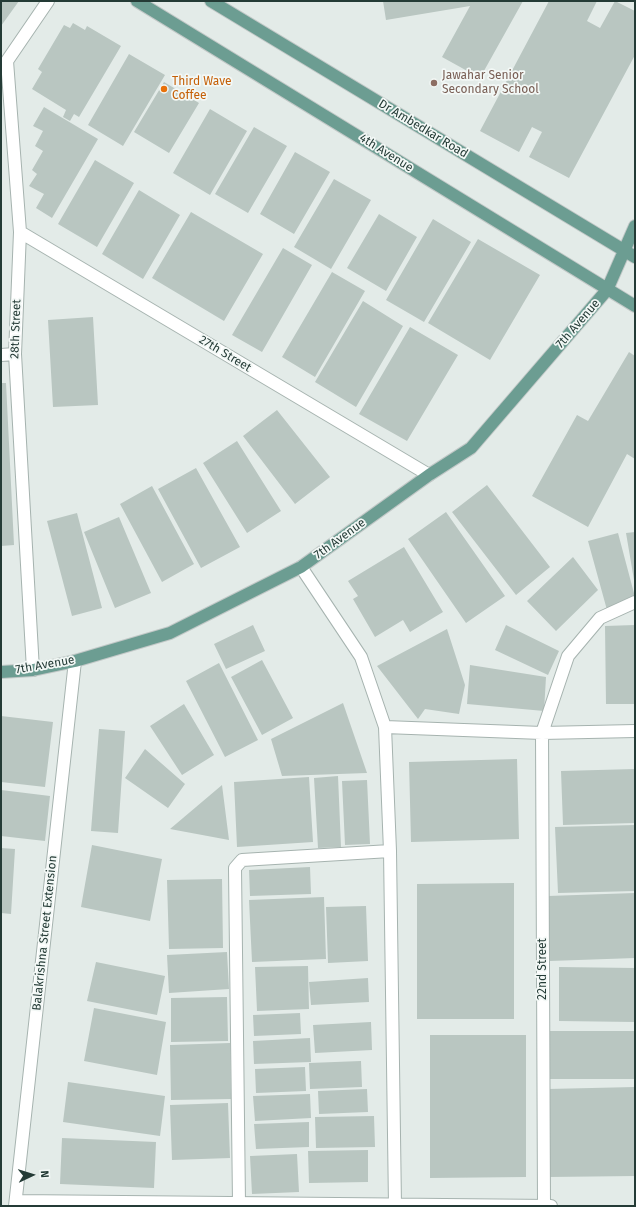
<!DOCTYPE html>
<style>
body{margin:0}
#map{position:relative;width:636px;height:1207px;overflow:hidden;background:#e3ebe8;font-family:"Fira Sans",sans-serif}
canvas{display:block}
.frame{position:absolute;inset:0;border:2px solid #243b36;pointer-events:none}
.north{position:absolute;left:12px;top:1155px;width:40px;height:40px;-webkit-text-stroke:3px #f3f8f6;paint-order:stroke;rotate:86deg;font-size:11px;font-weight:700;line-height:16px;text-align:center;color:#243b36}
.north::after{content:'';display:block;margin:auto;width:14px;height:18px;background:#243b36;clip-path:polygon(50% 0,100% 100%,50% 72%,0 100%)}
</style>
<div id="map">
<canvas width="636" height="1207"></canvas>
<div class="frame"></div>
<div class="north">N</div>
</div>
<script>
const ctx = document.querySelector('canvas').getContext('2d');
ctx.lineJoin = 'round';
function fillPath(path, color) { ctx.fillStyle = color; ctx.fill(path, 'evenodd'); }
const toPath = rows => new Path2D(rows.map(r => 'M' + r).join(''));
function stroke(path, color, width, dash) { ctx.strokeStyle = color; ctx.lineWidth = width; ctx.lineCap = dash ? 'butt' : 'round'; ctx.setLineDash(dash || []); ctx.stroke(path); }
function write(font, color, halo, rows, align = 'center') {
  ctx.font = font + ' "Fira Sans",sans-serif'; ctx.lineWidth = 3.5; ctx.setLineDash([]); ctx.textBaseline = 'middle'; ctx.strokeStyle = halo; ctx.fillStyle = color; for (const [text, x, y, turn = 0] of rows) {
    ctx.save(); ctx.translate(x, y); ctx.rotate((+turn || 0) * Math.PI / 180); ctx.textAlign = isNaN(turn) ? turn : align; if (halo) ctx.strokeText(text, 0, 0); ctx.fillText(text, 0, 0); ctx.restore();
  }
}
fillPath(toPath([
 [1,1,19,1,1,26],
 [383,1,523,1,480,78,442,57,470,6,386,20],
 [549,1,597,1,587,21,600,28,615,1,635,11,635,55,569,178,529,157,542,132,532,127,519,152,480,131],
 [73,23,85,30,87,26,121,46,79,117,74,114,70,121,63,117,66,110,32,89,42,72,38,69,64,25,70,28],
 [129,54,165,75,123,146,88,125],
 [164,82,199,103,169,153,134,132],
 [44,107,98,139,52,218,36,208,44,194,29,186,37,174,32,170,43,151,35,146,43,131,33,126],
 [210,109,247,131,210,195,173,173],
 [254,127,287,146,248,213,215,194],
 [295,152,330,172,294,234,260,214],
 [95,160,134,183,97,247,58,224],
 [334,179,371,200,331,269,294,247],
 [139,190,180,215,143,279,102,254],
 [191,212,263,254,224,321,152,278],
 [379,214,417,237,386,291,347,268],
 [433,219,471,242,424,322,386,300],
 [478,239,540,275,490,360,428,323],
 [283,248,312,265,262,352,232,335],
 [332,272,365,291,315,377,282,357],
 [363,301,403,326,356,407,315,382],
 [93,317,98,405,53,407,48,320],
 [410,327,458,355,407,441,359,414],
 [629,352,635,356,635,459,627,454,588,527,532,496,577,415,588,421],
 [1,383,6,383,14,545,1,546],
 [277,410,330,477,295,504,243,436],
 [237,441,281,511,247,533,203,463],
 [196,468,240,547,201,568,158,489],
 [487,485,550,567,516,595,452,512],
 [152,486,194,564,162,582,120,504],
 [446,512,505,596,466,623,408,539],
 [77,513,102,608,72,616,47,521],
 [119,517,151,593,115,608,84,532],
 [635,532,635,580,634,580,626,533],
 [618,533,635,597,607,610,588,541],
 [404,547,443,612,410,632,403,620,375,637,353,599,358,596,348,581],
 [573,557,598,590,556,631,527,601],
 [253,625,265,651,226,669,214,644],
 [506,625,559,651,548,675,495,650],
 [635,625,635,704,606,704,605,626],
 [447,629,465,685,459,714,425,709,418,719,377,666],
 [262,660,293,718,262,735,231,677],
 [219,663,258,740,225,757,186,681],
 [470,665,546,677,544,711,467,704],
 [343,703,367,773,282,776,271,739],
 [184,704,214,755,182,775,150,726],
 [1,716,53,722,45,787,1,782],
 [99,729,125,731,118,833,91,831],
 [145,749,185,784,168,808,125,778],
 [517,759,519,839,411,842,409,762],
 [635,769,635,823,563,825,561,771],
 [338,776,341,847,318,848,314,778],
 [309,777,313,842,237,847,234,782],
 [367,780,370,844,345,845,342,781],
 [222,785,229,840,170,829],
 [1,790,50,796,45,841,1,836],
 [635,825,635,891,558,893,555,827],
 [92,845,162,859,150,921,81,907],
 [1,848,15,849,11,914,1,913],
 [310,867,311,894,250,896,249,870],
 [222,879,223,948,169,949,167,880],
 [514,883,514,1019,417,1019,417,884],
 [635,893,635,958,550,961,548,896],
 [324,897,326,959,252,962,249,900],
 [366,906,368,961,328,963,326,907],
 [227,952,229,989,169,993,167,955],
 [96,962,165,976,157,1015,87,1001],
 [308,966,309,1009,257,1011,255,967],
 [559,967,635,968,635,1022,559,1021],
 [368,978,369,1002,311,1005,309,982],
 [227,997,228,1041,171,1042,171,998],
 [94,1008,166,1022,157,1075,84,1061],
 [300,1013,301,1034,254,1036,253,1015],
 [371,1022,372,1050,315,1053,313,1025],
 [550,1031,635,1031,635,1079,549,1079],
 [430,1035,526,1035,526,1177,430,1178],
 [310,1038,311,1062,254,1064,253,1041],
 [230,1043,231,1099,171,1100,170,1045],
 [361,1061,362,1087,310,1089,309,1063],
 [305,1067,306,1091,256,1093,255,1069],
 [68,1082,165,1096,160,1136,63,1122],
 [635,1087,635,1176,549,1177,548,1089],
 [367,1089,368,1112,319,1114,318,1091],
 [310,1094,311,1118,255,1121,253,1096],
 [228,1103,230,1158,172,1160,170,1105],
 [374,1116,375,1147,316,1148,315,1117],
 [309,1122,309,1147,256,1149,254,1124],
 [62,1138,156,1142,154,1188,60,1184],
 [368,1150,368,1182,309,1183,308,1151],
 [297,1154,299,1192,252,1194,250,1156]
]), '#b9c6c1');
const minor = toPath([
 [20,232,429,475],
 [1,355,15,354],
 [301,567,361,657,385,727,390,851,395,1206],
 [33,670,15,354,20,232,7,61,48,1],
 [385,727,542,733,635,731],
 [16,1201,551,1206],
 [239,1203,235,868,242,860,390,851],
 [15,1206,75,661],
 [544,1206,542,733,568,656,600,618,635,602]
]);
const major = toPath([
 [137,1,635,306],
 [211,1,635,257],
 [1,672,33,670,75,661,170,633,301,567,429,475,471,448,607,290,635,226]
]);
stroke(minor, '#a6b3af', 14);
stroke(major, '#c2c8c7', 14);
stroke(minor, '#fff', 12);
stroke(major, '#6c9d92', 12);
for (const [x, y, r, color] of [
 [434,83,4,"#8d6e63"],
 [164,89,4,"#e8710a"]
]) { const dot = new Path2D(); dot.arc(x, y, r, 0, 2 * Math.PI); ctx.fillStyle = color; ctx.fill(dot); stroke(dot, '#f3f8f6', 1.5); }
write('12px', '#785e54', '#f3f8f6', [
 ["Jawahar Senior",442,76],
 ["Secondary School",442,90]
], 'left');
write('12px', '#c56008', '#f3f8f6', [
 ["Third Wave",172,82],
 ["Coffee",172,96]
], 'left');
write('12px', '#243b36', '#f3f8f6', [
 ["Dr Ambedkar Road",423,129,31],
 ["4th Avenue",386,153,32],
 ["7th Avenue",578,324,-49],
 ["28th Street",16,329,-88],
 ["27th Street",225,354,31],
 ["7th Avenue",340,539,-36],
 ["7th Avenue",45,665,-10],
 ["Balakrishna Street Extension",45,933,-84],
 ["22nd Street",543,969,-90]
]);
</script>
